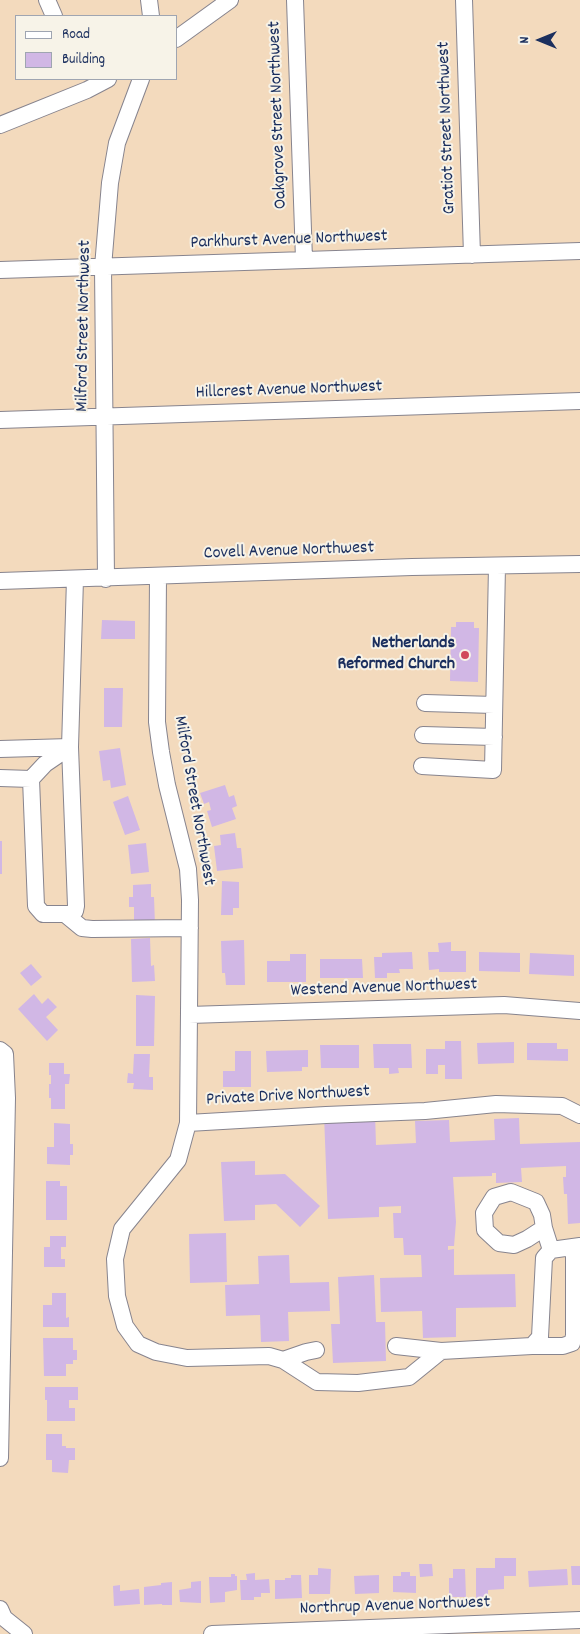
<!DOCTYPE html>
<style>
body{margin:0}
#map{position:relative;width:580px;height:1634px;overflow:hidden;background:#f3dabd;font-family:Dekko,sans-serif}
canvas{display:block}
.legend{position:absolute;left:15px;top:15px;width:162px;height:65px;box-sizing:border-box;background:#f7f3e8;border:1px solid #9fa5b1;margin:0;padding:6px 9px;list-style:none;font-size:15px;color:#1b2f5e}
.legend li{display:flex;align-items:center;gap:10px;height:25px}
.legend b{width:25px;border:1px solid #9fa5b1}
.north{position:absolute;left:515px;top:15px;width:50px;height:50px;-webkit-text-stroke:4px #f7f3e8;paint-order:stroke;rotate:270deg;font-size:14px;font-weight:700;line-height:20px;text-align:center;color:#1b2f5e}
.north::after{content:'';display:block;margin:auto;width:18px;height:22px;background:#1b2f5e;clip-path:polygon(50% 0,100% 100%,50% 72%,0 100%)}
</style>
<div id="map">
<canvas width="580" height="1634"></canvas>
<ul class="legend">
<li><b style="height:6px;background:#fff"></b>Road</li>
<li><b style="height:14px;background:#d1b7e5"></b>Building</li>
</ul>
<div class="north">N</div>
</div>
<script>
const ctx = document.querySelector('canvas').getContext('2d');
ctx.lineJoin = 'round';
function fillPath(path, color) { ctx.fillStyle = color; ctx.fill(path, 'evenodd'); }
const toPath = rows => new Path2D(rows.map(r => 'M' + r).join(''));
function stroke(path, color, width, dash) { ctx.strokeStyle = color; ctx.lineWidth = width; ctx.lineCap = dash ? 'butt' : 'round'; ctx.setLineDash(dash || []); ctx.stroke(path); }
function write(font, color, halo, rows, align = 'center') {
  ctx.font = font + ' Dekko,sans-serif'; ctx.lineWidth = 4; ctx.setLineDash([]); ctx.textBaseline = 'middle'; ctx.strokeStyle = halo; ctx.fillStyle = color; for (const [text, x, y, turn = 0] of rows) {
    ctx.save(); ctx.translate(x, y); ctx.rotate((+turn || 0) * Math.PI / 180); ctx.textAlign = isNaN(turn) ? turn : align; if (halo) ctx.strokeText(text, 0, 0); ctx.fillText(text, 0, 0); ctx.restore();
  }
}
fillPath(toPath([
 [102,620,135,621,135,639,101,639],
 [456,622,474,622,474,628,479,628,478,682,450,681,451,627,456,627],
 [104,688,123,688,122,727,104,727],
 [120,748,126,785,111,788,110,780,103,781,99,751],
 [225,785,229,797,234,795,237,806,232,808,236,819,212,827,207,811,211,810,209,802,204,804,200,793],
 [128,796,140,830,125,835,113,802],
 [235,833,237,848,241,848,243,868,217,871,214,846,221,845,220,835],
 [0,841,2,841,2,874,0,874],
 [146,843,149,872,131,874,128,845],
 [222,881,239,882,239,908,233,908,233,915,221,915],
 [151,884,151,897,154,897,155,925,134,926,134,907,129,907,129,897,133,897,133,885],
 [150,938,151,966,154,965,155,981,132,982,131,939],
 [244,940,245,985,226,985,225,973,222,973,221,941],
 [451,942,451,951,466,951,466,972,439,972,439,969,429,970,428,952,439,952,438,943],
 [412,952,413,969,399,969,400,973,387,973,387,978,375,978,374,957,382,957,382,953],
 [479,952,520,953,520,972,479,971],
 [530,953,574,955,574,976,529,974],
 [290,954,306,954,306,982,267,982,267,961,290,961],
 [320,959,362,959,363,978,320,978],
 [31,964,42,977,31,986,20,973],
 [34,994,42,1004,48,998,57,1007,46,1017,58,1030,47,1041,18,1009],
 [136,995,155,996,154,1046,136,1046],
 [445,1041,461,1041,462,1079,445,1079,445,1065,438,1065,438,1074,426,1074,426,1049,445,1049],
 [514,1042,514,1063,478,1064,477,1043],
 [527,1043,557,1043,557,1049,568,1049,568,1061,527,1060],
 [373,1044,411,1044,412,1068,398,1068,399,1073,389,1074,389,1068,374,1068],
 [320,1045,359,1045,359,1068,321,1068],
 [308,1050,308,1067,302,1067,302,1071,267,1072,266,1051],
 [235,1051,251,1051,251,1087,223,1087,223,1071,235,1071],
 [134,1054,150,1054,149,1077,153,1077,153,1090,133,1089,134,1083,127,1083,128,1073,133,1074],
 [49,1063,64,1063,64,1074,70,1074,69,1084,65,1084,65,1109,51,1109,51,1098,49,1098,49,1084,51,1084,51,1075,49,1075],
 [375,1113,376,1145,416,1143,415,1121,449,1120,450,1142,495,1140,494,1119,519,1118,520,1144,580,1142,580,1223,568,1224,567,1194,564,1194,563,1177,566,1177,566,1166,521,1168,522,1182,496,1183,496,1173,492,1173,492,1176,453,1177,456,1222,454,1246,448,1246,448,1250,454,1249,454,1275,515,1274,516,1307,456,1308,456,1337,423,1338,422,1311,381,1312,380,1278,422,1277,421,1255,404,1255,403,1238,394,1238,393,1213,401,1213,401,1206,379,1207,379,1217,328,1219,324,1115],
 [54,1123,70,1124,70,1144,73,1144,73,1155,70,1155,70,1165,47,1164,47,1147,54,1147],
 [255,1161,255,1175,285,1174,320,1206,300,1227,276,1204,255,1205,255,1220,224,1221,221,1162],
 [46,1181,60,1181,60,1186,67,1186,67,1220,46,1220],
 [226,1233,227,1282,190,1283,189,1234],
 [50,1236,66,1236,66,1247,61,1247,61,1259,65,1259,65,1267,44,1267,44,1247,50,1247],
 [289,1255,290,1283,329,1282,330,1311,288,1312,289,1341,261,1342,260,1315,226,1316,225,1285,259,1284,258,1256],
 [374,1275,376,1322,385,1322,386,1361,333,1363,331,1324,340,1324,338,1277],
 [52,1293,66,1293,66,1318,69,1317,69,1327,43,1327,43,1305,52,1305],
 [43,1338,73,1338,73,1350,77,1350,77,1360,73,1360,73,1364,66,1364,66,1376,44,1376],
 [45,1387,78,1387,78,1400,69,1400,69,1408,75,1408,75,1421,47,1421,47,1400,45,1400],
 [46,1434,62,1434,62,1446,66,1446,66,1448,75,1448,75,1460,69,1460,68,1473,52,1472,52,1460,46,1460],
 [495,1558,516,1558,516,1576,504,1576,504,1589,488,1590,488,1598,476,1598,476,1568,495,1568],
 [419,1564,432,1564,433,1576,420,1577],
 [571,1566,580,1566,580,1585,572,1585],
 [318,1568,331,1569,330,1594,309,1594,309,1575,318,1575],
 [453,1569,465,1569,466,1597,449,1597,449,1578,453,1578],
 [567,1569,568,1585,529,1587,528,1571],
 [401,1572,410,1572,410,1576,416,1576,416,1593,393,1592,393,1576,401,1576],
 [255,1573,255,1580,269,1579,270,1593,261,1593,261,1597,254,1597,254,1600,241,1600,240,1580,247,1580,246,1574],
 [231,1574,235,1574,235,1576,237,1576,237,1590,225,1592,225,1602,210,1603,209,1577,231,1577],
 [291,1575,301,1575,302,1598,275,1599,275,1580,285,1580,285,1578,291,1578],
 [379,1575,379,1593,355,1594,354,1576],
 [201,1581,201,1603,180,1602,179,1590,191,1588,191,1582],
 [172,1582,172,1605,162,1605,162,1604,144,1605,144,1587,161,1585,161,1583],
 [120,1585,120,1591,139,1589,140,1604,114,1606,113,1586]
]), '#d1b7e5');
const minor = toPath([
 [47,0,54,16],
 [149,0,151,16],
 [295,0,304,259],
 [464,0,472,255],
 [176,39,230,0],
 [0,125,87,90,108,79],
 [0,270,580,251],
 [0,420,580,401],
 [158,576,157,722,161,752,167,785,188,869,190,900,188,1123,178,1160,122,1229,115,1259,117,1296,125,1326,138,1344,156,1352,187,1358,269,1356,283,1360,317,1382,358,1383,409,1377,441,1351,532,1346,540,1337,544,1258,551,1250,580,1246],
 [106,579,103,267,110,183,117,143,141,79],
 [0,581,412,567,580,564],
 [425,703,494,705],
 [423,735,494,737],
 [70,747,45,764,31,779,36,906,43,914,71,914,75,911,76,906,70,747,75,579],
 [0,749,70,747],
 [422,766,493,770,497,566],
 [0,778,31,779],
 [65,914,82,928,92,929,190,928],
 [189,1015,504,1005,580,1011],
 [0,1050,5,1054,7,1098,0,1458],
 [188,1123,326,1115,425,1111,496,1104,562,1106,580,1115],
 [544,1228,542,1215,536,1202,511,1192,494,1197,484,1213,485,1230,499,1243,514,1245,527,1239,544,1228,551,1250],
 [396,1346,441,1351],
 [532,1346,563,1346,572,1343,574,1336,574,1247],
 [283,1360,306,1352,316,1350],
 [0,1609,4,1618,24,1634],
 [212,1634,580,1620]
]);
stroke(minor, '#87848e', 18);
stroke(minor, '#fff', 16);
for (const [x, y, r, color] of [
 [465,655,5,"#d1495b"]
]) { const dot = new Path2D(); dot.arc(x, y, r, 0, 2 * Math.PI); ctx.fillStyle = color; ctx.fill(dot); stroke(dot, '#f7f3e8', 2); }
write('18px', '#1b2f5e', '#f7f3e8', [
 ["Oakgrove Street Northwest",279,115,-92],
 ["Gratiot Street Northwest",448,128,-92],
 ["Parkhurst Avenue Northwest",289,241,-2],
 ["Milford Street Northwest",85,326,-89],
 ["Hillcrest Avenue Northwest",289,391,-2],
 ["Covell Avenue Northwest",289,552,-2],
 ["Milford Street Northwest",193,801,80],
 ["Westend Avenue Northwest",384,989,-2],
 ["Private Drive Northwest",288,1097,-3],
 ["Northrup Avenue Northwest",395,1607,-2]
]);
write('bold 18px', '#1b2f5e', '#f7f3e8', [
 ["Netherlands",455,645],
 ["Reformed Church",455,666]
], 'right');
</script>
